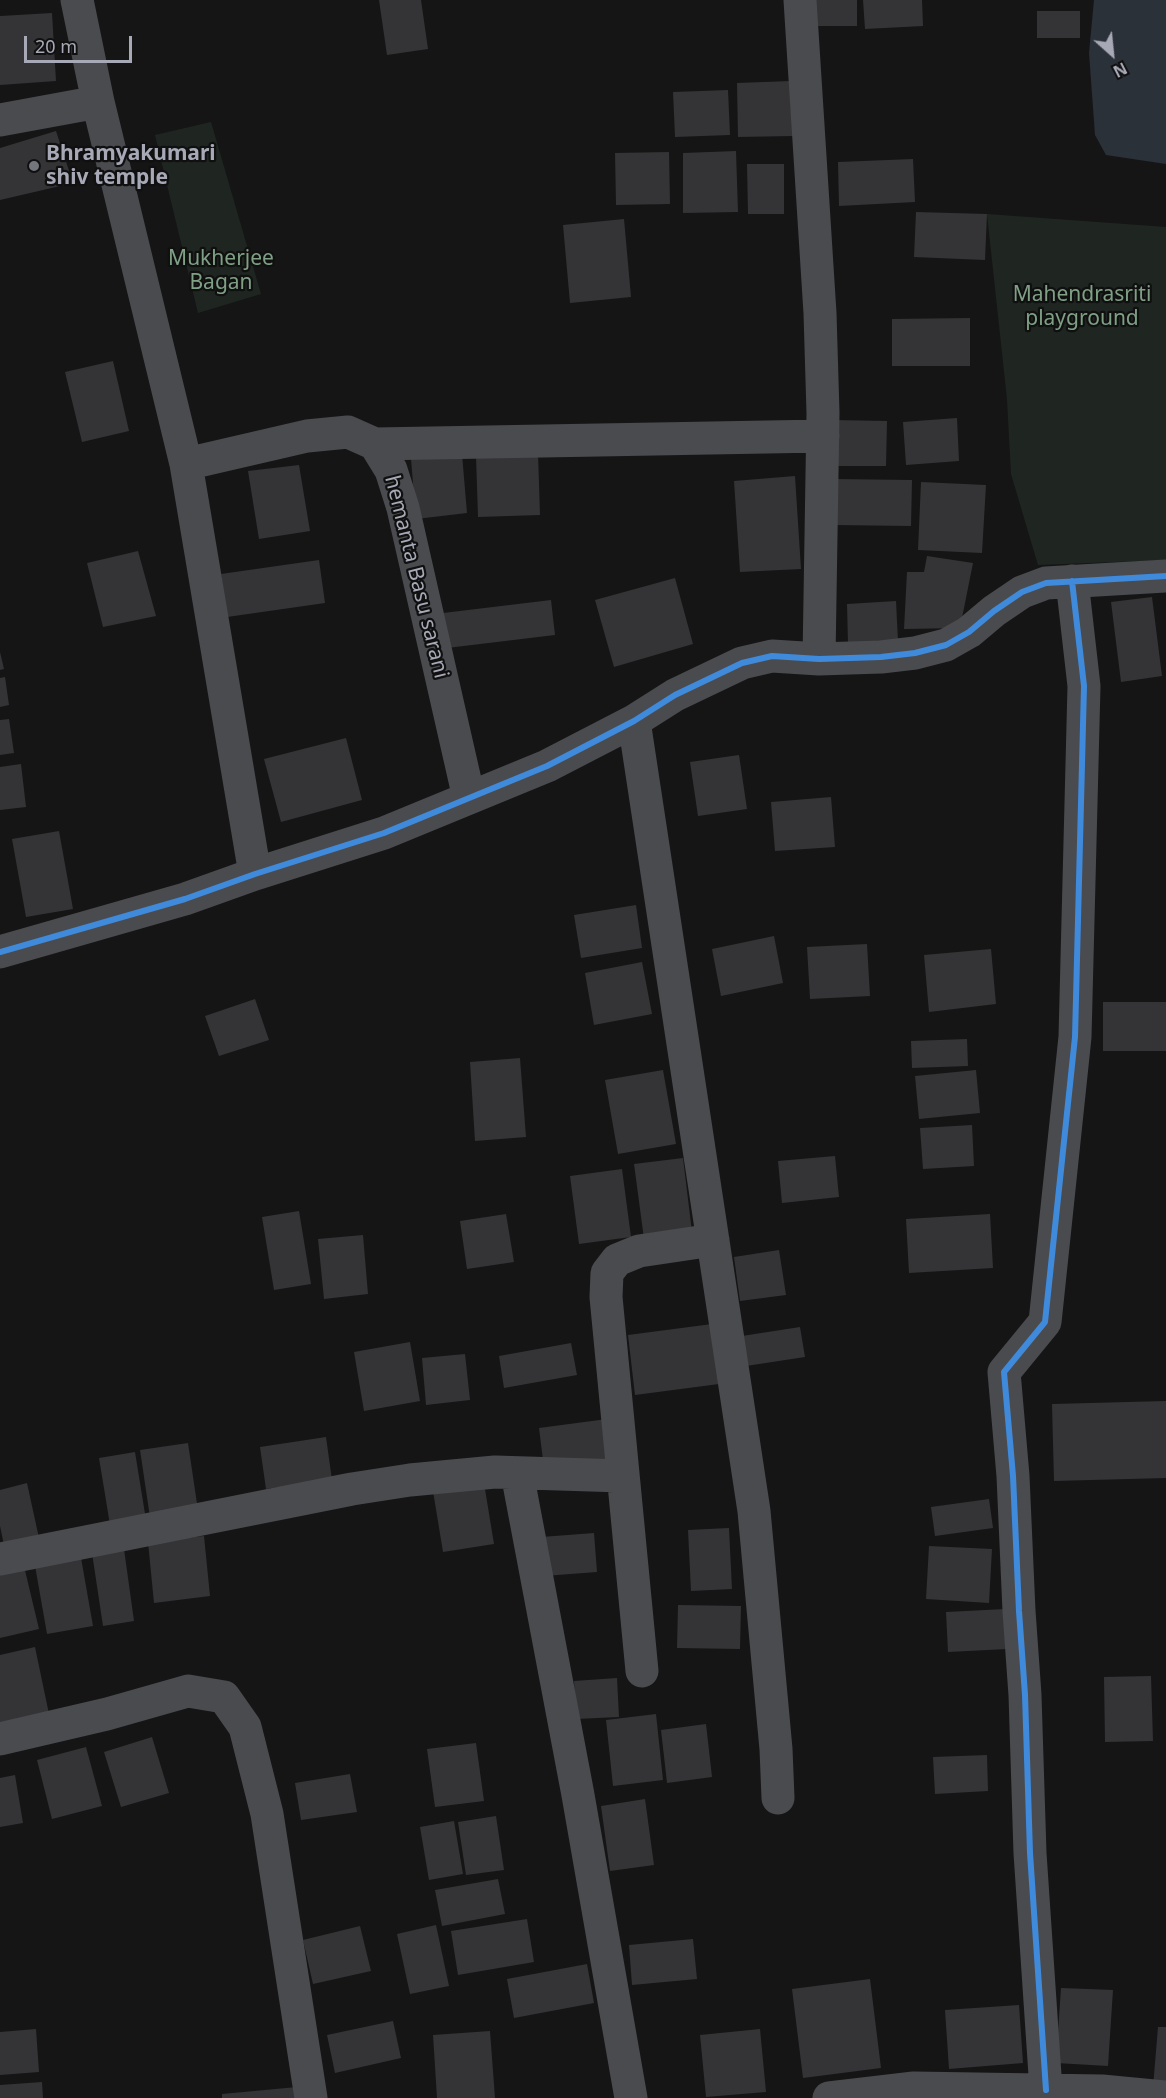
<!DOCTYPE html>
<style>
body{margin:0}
#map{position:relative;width:1166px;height:2098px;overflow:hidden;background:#151516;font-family:"Noto Sans",sans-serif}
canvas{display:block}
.north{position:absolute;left:1082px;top:24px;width:60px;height:60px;-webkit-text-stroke:4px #101011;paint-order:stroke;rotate:153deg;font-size:16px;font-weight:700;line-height:24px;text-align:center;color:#a7aab6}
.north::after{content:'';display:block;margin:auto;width:21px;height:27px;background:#a7aab6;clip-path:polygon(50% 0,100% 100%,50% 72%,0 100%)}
.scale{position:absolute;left:24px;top:36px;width:108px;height:27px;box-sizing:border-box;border:3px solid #a7aab6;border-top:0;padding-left:8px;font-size:18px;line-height:21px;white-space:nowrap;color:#a7aab6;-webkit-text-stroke:4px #101011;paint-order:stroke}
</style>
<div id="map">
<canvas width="1166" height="2098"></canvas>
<div class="north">N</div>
<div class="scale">20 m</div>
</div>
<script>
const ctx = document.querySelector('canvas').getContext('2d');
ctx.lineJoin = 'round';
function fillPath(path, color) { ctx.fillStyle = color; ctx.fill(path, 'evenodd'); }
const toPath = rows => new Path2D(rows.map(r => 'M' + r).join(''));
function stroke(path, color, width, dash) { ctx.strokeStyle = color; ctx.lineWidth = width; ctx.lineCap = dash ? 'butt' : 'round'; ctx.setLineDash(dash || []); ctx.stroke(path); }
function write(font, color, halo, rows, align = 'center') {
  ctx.font = font + ' "Noto Sans",sans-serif'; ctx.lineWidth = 4.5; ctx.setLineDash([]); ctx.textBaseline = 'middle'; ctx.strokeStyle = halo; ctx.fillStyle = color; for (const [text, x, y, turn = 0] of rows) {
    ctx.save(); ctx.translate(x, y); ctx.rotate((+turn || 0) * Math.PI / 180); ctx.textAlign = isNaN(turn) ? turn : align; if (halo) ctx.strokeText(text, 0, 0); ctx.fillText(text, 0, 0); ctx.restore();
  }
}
fillPath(toPath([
 [211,122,261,294,198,313,155,135],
 [987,214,1166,227,1166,560,1038,565,1011,474,1007,399]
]), '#1f2621');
fillPath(toPath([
 [1094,0,1166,0,1166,164,1106,155,1095,135,1089,53]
]), '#2b3139');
fillPath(toPath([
 [379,0,421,0,428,49,387,55],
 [803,0,857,0,857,26,803,26],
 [863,0,922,0,923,26,865,29],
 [1037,11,1080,11,1080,38,1037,38],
 [52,13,56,81,0,85,0,16],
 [791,81,793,136,738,137,737,83],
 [728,90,730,135,675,137,673,92],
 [56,131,73,183,0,200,0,148],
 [736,151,738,212,683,213,683,153],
 [669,152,670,204,616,205,615,153],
 [913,159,915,202,839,206,838,162],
 [747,164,784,164,784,214,748,214],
 [916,212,987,214,985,260,914,257],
 [624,219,631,297,570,303,563,225],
 [970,318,970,366,892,366,892,319],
 [113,361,129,431,82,442,65,372],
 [957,418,959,461,906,465,903,422],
 [832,420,887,421,886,466,831,466],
 [538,453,540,515,478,517,476,456],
 [462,454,467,513,416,519,411,459],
 [299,465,310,531,259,539,248,471],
 [795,476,801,569,740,572,734,481],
 [834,479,912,480,911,526,834,525],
 [921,482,986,485,982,553,918,550],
 [138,551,156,616,103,627,87,563],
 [927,556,973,563,960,628,904,629,907,572,924,572],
 [319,560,325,603,227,617,221,574],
 [675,578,693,644,614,667,595,600],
 [1152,597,1162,676,1121,682,1111,602],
 [551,600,555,635,447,648,443,613],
 [896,601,898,641,848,644,847,604],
 [0,652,4,669,0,670],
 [5,677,9,705,0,707,0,678],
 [9,719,14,753,0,755,0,720],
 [346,738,362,800,281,822,264,759],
 [739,755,747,809,698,816,690,762],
 [21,764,26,807,0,810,0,767],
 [831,797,835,847,775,851,771,802],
 [59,831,73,909,26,917,12,839],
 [636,905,642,948,581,958,574,915],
 [774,936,783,983,721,996,712,949],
 [867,944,870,996,810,999,807,947],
 [991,949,996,1004,929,1012,924,955],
 [642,962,652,1014,594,1025,585,973],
 [255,999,269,1040,219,1056,205,1016],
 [1103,1002,1166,1002,1166,1051,1103,1051],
 [967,1039,968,1066,912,1068,911,1041],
 [520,1058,526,1137,475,1141,470,1062],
 [663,1070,676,1144,618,1154,605,1080],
 [976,1070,980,1113,919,1119,915,1076],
 [972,1125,974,1166,923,1169,920,1128],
 [835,1156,839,1197,782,1203,778,1161],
 [683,1158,692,1232,644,1239,634,1164],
 [622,1169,631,1237,579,1244,570,1176],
 [299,1211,311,1284,274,1290,262,1217],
 [506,1214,514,1262,467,1269,460,1221],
 [990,1214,993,1268,909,1273,906,1219],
 [363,1235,368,1294,324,1299,318,1239],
 [779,1250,786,1295,740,1301,734,1257],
 [712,1324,719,1384,635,1395,628,1335],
 [800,1327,805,1357,746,1366,742,1336],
 [410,1342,420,1401,364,1411,354,1352],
 [571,1343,577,1375,504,1388,499,1356],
 [465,1354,470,1400,426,1405,422,1358],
 [1166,1401,1166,1478,1054,1481,1052,1404],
 [607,1419,611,1460,544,1468,539,1428],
 [326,1437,332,1480,266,1489,260,1447],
 [188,1443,199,1517,151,1524,140,1450],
 [135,1452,147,1526,111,1531,99,1458],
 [27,1483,39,1538,4,1545,0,1526,0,1490],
 [484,1483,494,1544,443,1552,433,1491],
 [989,1499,993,1528,935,1536,931,1507],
 [729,1528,732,1589,691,1591,688,1530],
 [594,1533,597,1572,544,1576,541,1537],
 [204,1536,210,1596,154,1603,148,1542],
 [929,1546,992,1549,989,1603,926,1599],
 [124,1549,134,1621,103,1626,92,1553],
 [80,1552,93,1626,47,1634,34,1560],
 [23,1562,39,1629,0,1638,0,1567],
 [678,1605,741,1606,740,1649,677,1648],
 [1005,1609,1007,1649,948,1652,946,1612],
 [35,1647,49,1714,0,1725,0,1655],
 [1151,1676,1153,1741,1105,1742,1104,1677],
 [617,1678,619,1717,576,1719,574,1681],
 [656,1714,663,1780,613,1786,606,1720],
 [706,1724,712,1777,667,1783,661,1730],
 [152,1737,169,1793,121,1807,104,1752],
 [476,1743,484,1801,435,1807,427,1749],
 [86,1747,102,1806,52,1819,37,1760],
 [987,1755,988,1791,935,1794,933,1757],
 [350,1774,357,1812,301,1820,295,1783],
 [15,1775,23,1823,0,1827,0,1778],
 [645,1799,654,1865,610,1871,601,1806],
 [496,1816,504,1870,466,1875,458,1822],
 [454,1821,463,1874,429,1880,420,1827],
 [498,1879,505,1914,442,1926,435,1890],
 [527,1919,534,1962,458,1975,451,1931],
 [436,1925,449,1986,410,1994,397,1934],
 [360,1926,371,1971,313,1984,303,1940],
 [693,1939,697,1979,632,1985,629,1945],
 [587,1964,594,2003,514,2018,507,1979],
 [870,1979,881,2068,803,2078,792,1989],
 [1061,1988,1113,1990,1108,2066,1056,2063],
 [1019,2005,1023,2063,949,2069,945,2010],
 [393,2021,401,2058,335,2073,327,2035],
 [1158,2027,1166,2027,1166,2088,1153,2087],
 [36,2029,39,2072,0,2075,0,2032],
 [760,2029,766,2092,706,2097,700,2035],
 [490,2031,495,2098,437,2098,433,2035],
 [42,2082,43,2098,0,2098,0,2085],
 [297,2087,298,2098,222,2098,222,2094]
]), '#343436');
stroke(toPath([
 [77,0,98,102,186,464,255,874],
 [800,0,820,313,823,413,819,659],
 [0,120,98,102],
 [375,444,823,436],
 [186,464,307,436,348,432,375,444,391,470,403,508,469,798],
 [634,721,754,1511,776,1749,778,1798],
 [0,952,185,899,255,874,384,833,547,766,634,721,675,695,742,663,772,656,819,659,881,657,915,653,946,645,969,632,994,611,1022,592,1046,583,1166,576],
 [517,1473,578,1795,631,2098],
 [0,1559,352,1489,410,1480,495,1472,623,1476],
 [642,1671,606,1297,607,1273,617,1260,639,1251,713,1240],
 [0,1739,107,1714,188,1691,224,1697,245,1727,267,1814,311,2098],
 [1046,2090,1030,1853,1025,1695,1019,1611,1013,1476,1004,1372,1045,1322,1075,1037,1084,686,1072,581],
 [829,2098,914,2088,1102,2091,1166,2097]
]), '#4a4b4e', 33);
stroke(toPath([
 [0,952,185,899,255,874,384,833,547,766,634,721,675,695,742,663,772,656,819,659,881,657,915,653,946,645,969,632,994,611,1022,592,1046,583,1166,576],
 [1046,2090,1030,1853,1025,1695,1019,1611,1013,1476,1004,1372,1045,1322,1075,1037,1084,686,1072,581]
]), '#408adc', 6);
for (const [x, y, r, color] of [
 [34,166,6,"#74767e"]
]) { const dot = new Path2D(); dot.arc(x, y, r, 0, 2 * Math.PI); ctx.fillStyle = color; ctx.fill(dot); stroke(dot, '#101011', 2); }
write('bold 21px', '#a7aab6', '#101011', [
 ["Bhramyakumari",46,154],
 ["shiv temple",46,178]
], 'left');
write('21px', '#7fa085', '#101011', [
 ["Mukherjee",221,259],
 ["Bagan",221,283],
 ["Mahendrasriti",1082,295],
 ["playground",1082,319]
]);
write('21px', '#a7aab6', '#101011', [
 ["hemanta Basu sarani",416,577,76]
]);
</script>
